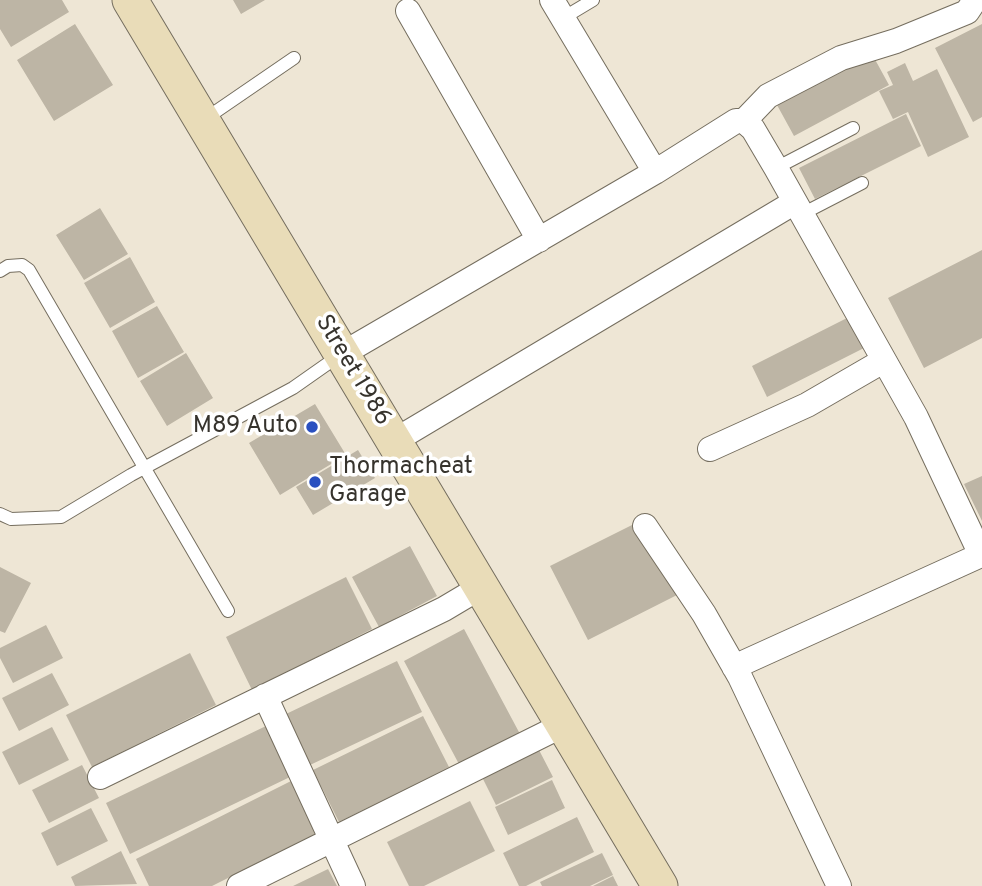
<!DOCTYPE html>
<style>
body{margin:0}
canvas{display:block;background:#eee6d5}
</style>
<canvas width="982" height="886"></canvas>
<script>
const ctx = document.querySelector('canvas').getContext('2d');
ctx.lineJoin = 'round';
function fillPath(path, color) { ctx.fillStyle = color; ctx.fill(path, 'evenodd'); }
const toPath = rows => new Path2D(rows.map(r => 'M' + r).join(''));
function stroke(path, color, width, dash) { ctx.strokeStyle = color; ctx.lineWidth = width; ctx.lineCap = dash ? 'butt' : 'round'; ctx.setLineDash(dash || []); ctx.stroke(path); }
function write(font, color, halo, rows, align = 'center') {
  ctx.font = font + ' Overpass,sans-serif'; ctx.lineWidth = 7; ctx.setLineDash([]); ctx.textBaseline = 'middle'; ctx.strokeStyle = halo; ctx.fillStyle = color; for (const [text, x, y, turn = 0] of rows) {
    ctx.save(); ctx.translate(x, y); ctx.rotate((+turn || 0) * Math.PI / 180); ctx.textAlign = isNaN(turn) ? turn : align; if (halo) ctx.strokeText(text, 0, 0); ctx.fillText(text, 0, 0); ctx.restore();
  }
}
fillPath(toPath([
 [0,0,62,0,69,12,11,47,0,29],
 [233,0,265,0,241,14],
 [75,24,113,85,54,121,17,60],
 [982,24,982,117,973,122,935,48],
 [872,54,889,85,794,136,777,105],
 [905,63,913,81,937,69,969,137,928,157,908,112,893,119,879,91,893,85,887,72],
 [906,114,921,146,815,199,799,168],
 [100,208,128,254,84,280,56,235],
 [982,250,982,338,924,368,888,298],
 [130,257,155,302,110,328,84,283],
 [157,306,184,352,138,378,112,331],
 [849,317,864,348,767,397,752,366],
 [186,353,213,398,167,426,140,381],
 [315,404,346,455,280,495,249,443],
 [358,450,375,478,313,515,296,487],
 [982,476,982,521,964,484],
 [638,522,677,595,588,640,550,566],
 [410,546,437,596,379,627,352,577],
 [0,567,31,583,5,633,0,631],
 [346,577,372,629,252,690,226,637],
 [46,625,63,658,13,683,0,658,0,648],
 [464,629,520,734,460,766,404,661],
 [190,653,216,705,92,767,66,715],
 [397,661,422,712,310,765,286,714],
 [52,673,69,705,19,731,2,698],
 [423,716,449,767,339,822,313,770],
 [266,726,290,777,130,854,106,803],
 [52,727,69,760,19,785,2,752],
 [539,750,553,777,496,805,482,777],
 [82,765,99,798,49,823,32,790],
 [293,780,320,832,212,886,149,886,136,859],
 [552,780,565,808,508,835,495,807],
 [470,801,495,851,424,886,409,886,387,842],
 [91,808,108,841,57,866,41,833],
 [577,817,594,852,526,886,519,886,503,853],
 [121,851,137,884,75,886,71,877],
 [602,853,613,875,590,886,542,886,540,882],
 [328,869,337,886,293,886],
 [613,876,618,886,593,886]
]), '#bdb5a5');
const lane = toPath([
 [563,18,593,0],
 [205,119,294,58],
 [776,168,853,128],
 [802,214,862,183],
 [0,271,8,266,22,265,29,270,228,611],
 [0,514,11,519,61,517,131,475,293,388,340,355]
]);
const street = toPath([
 [552,0,655,172],
 [408,11,539,240],
 [744,121,768,96,841,58,896,41,967,12,975,0],
 [342,354,655,172,736,121,744,121,753,129,776,168,916,417,981,555,734,667],
 [394,441,795,202],
 [710,449,807,405,883,361],
 [645,526,704,614,740,677,839,886],
 [265,696,353,886],
 [100,777,444,609,481,587],
 [239,886,563,725]
]);
const secondary = toPath([
 [130,0,660,886]
]);
stroke(lane, '#756e5f', 14);
stroke(street, '#756e5f', 26);
stroke(secondary, '#756e5f', 37);
stroke(lane, '#fff', 12);
stroke(street, '#fff', 24);
stroke(secondary, '#e9dcb8', 35);
for (const [x, y, r, color] of [
 [312,427,7,"#2a50c0"],
 [315,482,7,"#2a50c0"]
]) { const dot = new Path2D(); dot.arc(x, y, r, 0, 2 * Math.PI); ctx.fillStyle = color; ctx.fill(dot); stroke(dot, '#fff', 2.5); }
write('24px', '#36332d', '#fff', [
 ["Street 1986",352,371,59]
]);
write('24px', '#36332d', '#fff', [
 ["M89 Auto",298,427],
 ["Thormacheat",329,468,"left"],
 ["Garage",329,496,"left"]
], 'right');
</script>
